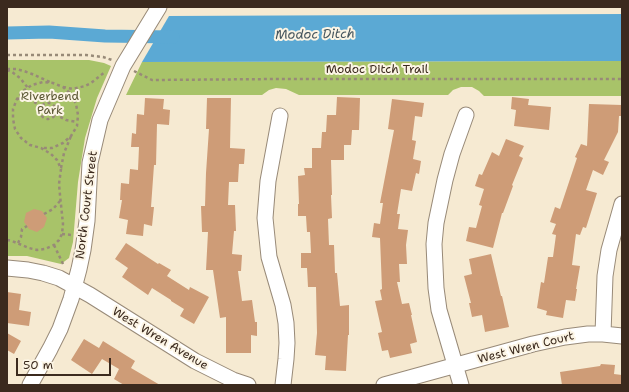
<!DOCTYPE html>
<style>
body{margin:0}
#map{position:relative;width:629px;height:392px;overflow:hidden;background:#f6ead2;font-family:"Shantell Sans",sans-serif}
canvas{display:block}
.frame{position:absolute;inset:0;border:8px solid #3b2a1e;pointer-events:none}
.scale{position:absolute;left:16px;top:358px;width:95px;height:18px;box-sizing:border-box;border:2px solid #3b2a1e;border-top:0;padding-left:5px;font-size:12px;line-height:14px;white-space:nowrap;color:#3b2a1e;-webkit-text-stroke:3px #fcf5e5;paint-order:stroke}
</style>
<div id="map">
<canvas width="629" height="392"></canvas>
<div class="frame"></div>
<div class="scale">50 m</div>
</div>
<script>
const ctx = document.querySelector('canvas').getContext('2d');
ctx.lineJoin = 'round';
function fillPath(path, color) { ctx.fillStyle = color; ctx.fill(path, 'evenodd'); }
const toPath = rows => new Path2D(rows.map(r => 'M' + r).join(''));
function stroke(path, color, width, dash) { ctx.strokeStyle = color; ctx.lineWidth = width; ctx.lineCap = dash ? 'butt' : 'round'; ctx.setLineDash(dash || []); ctx.stroke(path); }
function write(font, color, halo, rows, align = 'center') {
  ctx.font = font + ' "Shantell Sans",sans-serif'; ctx.lineWidth = 4; ctx.setLineDash([]); ctx.textBaseline = 'middle'; ctx.strokeStyle = halo; ctx.fillStyle = color; for (const [text, x, y, turn = 0] of rows) {
    ctx.save(); ctx.translate(x, y); ctx.rotate((+turn || 0) * Math.PI / 180); ctx.textAlign = isNaN(turn) ? turn : align; if (halo) ctx.strokeText(text, 0, 0); ctx.fillText(text, 0, 0); ctx.restore();
  }
}
fillPath(toPath([
 [7,60,89,60,104,63,111,66,97,98,85,138,78,182,73,242,69,258,61,264,27,256,7,256],
 [622,61,622,96,484,96,479,91,472,87,461,87,453,90,448,95,299,95,286,89,276,88,269,90,262,95,126,95,142,62]
]), '#a8c369');
fillPath(toPath([
 [622,14,622,61,142,62,169,16]
]), '#5ba9d4');
stroke(toPath([
 [7,33,49,32,105,36,173,37]
]), '#5ba9d4', 13);
fillPath(toPath([
 [337,97,360,98,359,130,352,130,351,145,344,145,344,160,331,160,332,195,331,195,332,218,328,219,329,245,334,245,335,273,337,273,340,306,349,305,349,335,348,335,346,371,325,370,326,356,315,355,317,333,316,287,308,287,307,268,301,268,301,253,311,253,310,232,307,232,306,216,298,216,298,204,299,204,298,176,305,175,304,168,312,168,312,148,321,148,322,132,326,132,327,115,336,115],
 [512,97,529,99,528,105,551,107,549,130,514,126,516,110,511,109],
 [145,98,164,99,163,109,170,110,169,125,157,124,156,165,154,165,151,207,154,207,152,226,144,224,143,236,126,234,128,220,119,218,122,200,120,200,121,183,129,184,130,169,138,170,139,147,131,147,132,133,136,134,137,114,144,115],
 [207,98,231,98,230,148,245,149,244,164,239,164,238,182,229,182,228,205,235,205,236,231,234,231,232,254,242,255,241,271,238,271,242,301,252,300,255,322,257,322,257,336,251,335,251,353,226,353,226,317,220,318,213,270,206,270,208,232,202,232,201,206,205,206,206,173,209,129,206,129],
 [392,99,424,103,422,117,415,116,412,140,416,141,413,159,421,161,419,174,416,173,412,191,401,189,397,214,400,214,398,229,408,230,406,245,407,264,399,264,400,282,397,282,402,304,409,303,412,315,411,315,417,342,410,344,412,353,390,358,388,350,382,351,378,333,382,332,375,301,382,300,380,290,382,289,380,238,372,237,374,223,380,224,383,203,380,203,394,130,388,129],
 [589,104,622,105,622,116,619,116,618,132,604,160,609,162,603,175,593,170,586,190,597,193,586,228,583,227,580,235,576,234,572,265,580,266,576,289,577,289,575,301,566,300,563,318,546,315,547,311,537,308,541,282,544,283,548,257,553,257,556,235,552,234,556,224,550,222,555,207,560,209,577,158,575,157,581,144,587,146],
 [506,139,524,146,519,156,523,158,512,185,513,186,503,213,502,213,493,248,466,241,469,227,476,228,482,206,479,205,484,189,475,186,479,174,482,175,492,152,499,156],
 [34,209,42,211,47,218,44,227,37,232,29,229,24,222,26,213],
 [126,243,158,264,159,263,171,270,167,276,189,290,190,287,209,297,194,324,180,316,184,309,171,301,171,300,152,288,148,295,122,277,128,268,115,259],
 [491,254,501,296,502,296,509,327,485,332,482,315,472,317,469,303,471,303,464,276,472,274,469,259],
 [7,292,21,294,19,310,31,312,29,326,7,323],
 [7,333,21,341,14,354,7,350],
 [84,339,99,348,103,341,135,361,131,368,160,385,124,385,114,379,119,369,102,359,92,374,71,360],
 [601,364,615,365,614,374,622,375,622,385,562,385,560,372,600,366]
]), '#ce9c77');
const street = toPath([
 [280,116,268,181,265,218,269,257,283,305,286,323,287,343,286,359,283,385],
 [7,268,28,270,43,273,59,278,90,295,195,361,233,380,248,385],
 [603,334,605,276,609,250,622,204],
 [30,385,50,349,60,329,71,299,79,269,83,250,87,221,90,163,100,120,123,66,159,7],
 [384,385,533,344,565,337,588,334,603,334,622,336],
 [461,385,439,310,436,288,434,244,436,223,445,180,452,154,466,115]
]);
stroke(street, '#988a78', 17);
stroke(toPath([
 [7,55,86,55,103,57,112,60],
 [7,69,16,69,24,71,32,74,50,82],
 [7,70,12,72,20,78,28,88],
 [134,71,152,80,279,79,622,79],
 [63,87,73,89,85,86,91,83,105,72],
 [17,99,24,98,31,100,42,107],
 '40 111a8 8 0 1 1 16 0a8 8 0 1 1-16 0Z',
 [55,114,66,120,77,122],
 [61,168,64,153,71,136],
 [44,214,53,209,60,201],
 [62,234,72,235],
 [7,240,12,241,29,248,37,250,45,249,54,245,59,240,62,234,63,224,60,195,59,184,61,169,57,160,51,154,41,148,30,145,21,138,15,129,13,119,13,109,17,99,23,91,32,85,43,82,53,83,63,87,71,94,76,104,78,115,77,126,71,136,63,143,52,148,41,148],
 [18,243,21,237,22,229,27,226],
 [54,245,64,266]
]), '#988a78', 2.5, [3, 3]);
stroke(street, '#fff', 15);
write('12px', '#3b2a1e', '#fcf5e5', [
 ["Modoc Ditch Trail",377,70],
 ["North Court Street",87,205,-83],
 ["West Wren Avenue",160,339,31],
 ["West Wren Court",526,348,-14]
]);
write('12px', '#5c5834', '#fcf5e5', [
 ["Riverbend",50,97],
 ["Park",50,111]
]);
write('italic 13px', '#46565e', '#fcf5e5', [
 ["Modoc Ditch",315,35,-1]
]);
</script>
